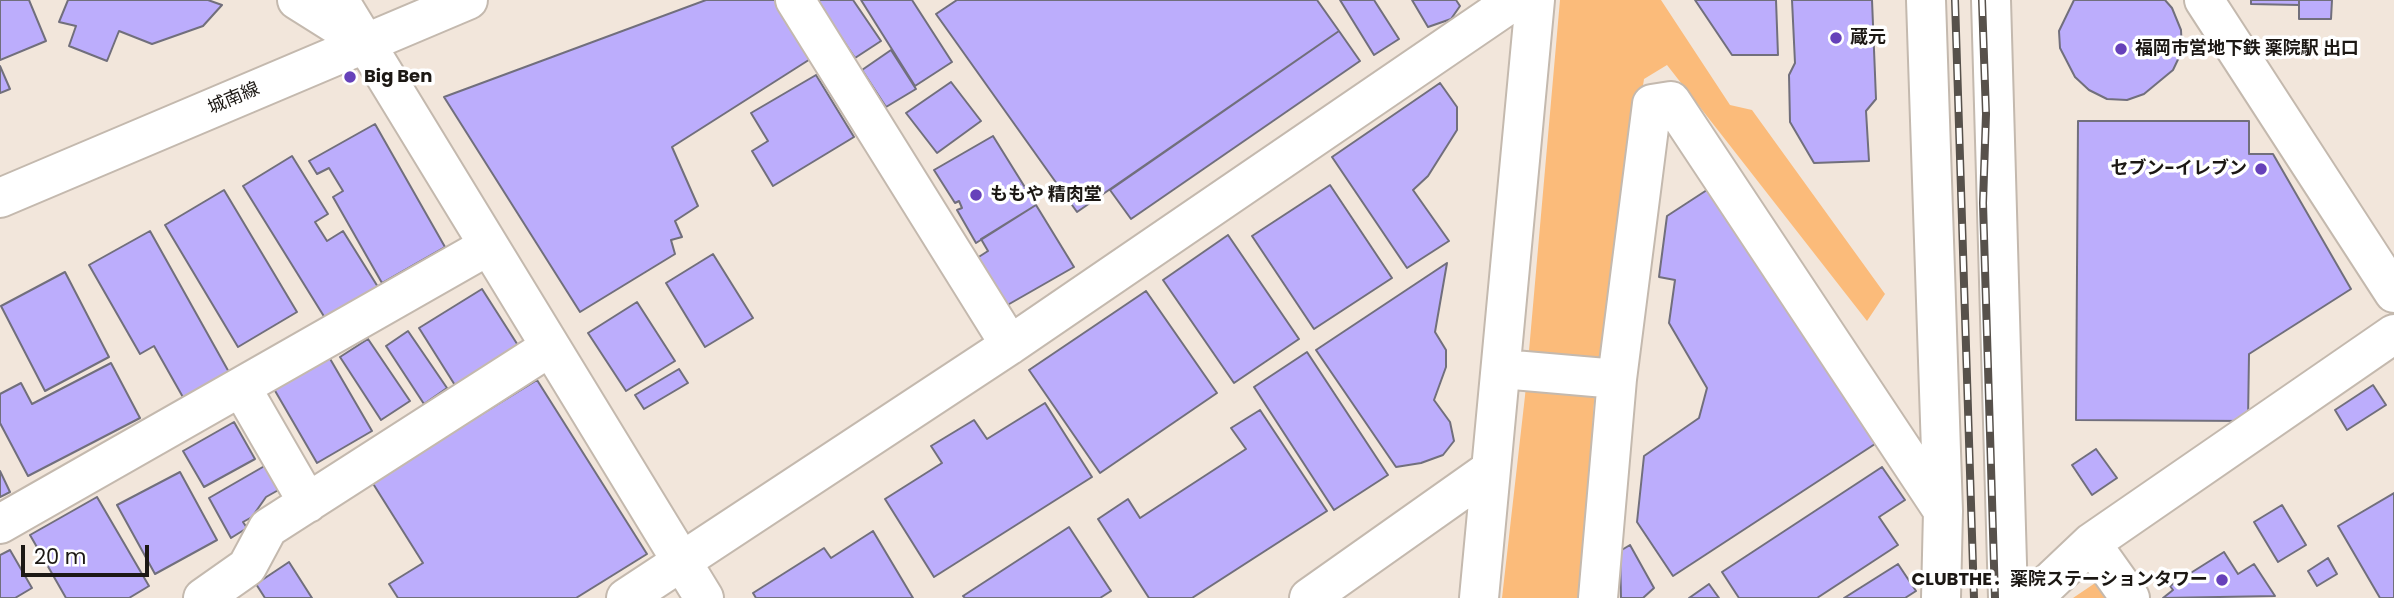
<!DOCTYPE html>
<meta charset="utf-8">
<style>
body{margin:0}
#map{position:relative;width:2394px;height:598px;overflow:hidden;background:#f2e6db;font-family:Poppins,sans-serif}
canvas{display:block}
.scale{position:absolute;left:21px;top:545px;width:128px;height:32px;box-sizing:border-box;border:4px solid #1c1814;border-top:0;padding-left:9px;font-size:21px;line-height:24px;white-space:nowrap;color:#1c1814;-webkit-text-stroke:5px #fff;paint-order:stroke}
</style>
<div id="map">
<canvas width="2394" height="598"></canvas>
<div class="scale">20 m</div>
</div>
<script>
const ctx = document.querySelector('canvas').getContext('2d');
ctx.lineJoin = 'round';
function fillPath(path, color) { ctx.fillStyle = color; ctx.fill(path, 'evenodd'); }
const toPath = rows => new Path2D(rows.map(r => 'M' + r).join(''));
function stroke(path, color, width, dash) { ctx.strokeStyle = color; ctx.lineWidth = width; ctx.lineCap = dash ? 'butt' : 'round'; ctx.setLineDash(dash || []); ctx.stroke(path); }
function write(font, color, halo, rows, align = 'center') {
  ctx.font = font + ' Poppins,"Noto Sans JP",sans-serif'; ctx.lineWidth = 7; ctx.setLineDash([]); ctx.textBaseline = 'middle'; ctx.strokeStyle = halo; ctx.fillStyle = color; for (const [text, x, y, turn = 0] of rows) {
    ctx.save(); ctx.translate(x, y); ctx.rotate((+turn || 0) * Math.PI / 180); ctx.textAlign = isNaN(turn) ? turn : align; if (halo) ctx.strokeText(text, 0, 0); ctx.fillText(text, 0, 0); ctx.restore();
  }
}
fillPath(toPath([
 [1560,0,1661,0,1730,105,1752,110,1885,294,1867,321,1667,65,1644,79,1594,403,1581,598,1502,598,1525,396],
 [2104,577,2118,598,2073,598]
]), '#fbbb7a');
const building = toPath([
 [0,0,29,0,46,41,0,60,0,0],
 [68,0,208,0,222,5,203,26,152,44,119,31,107,61,69,46,76,26,59,22,68,0],
 [706,0,781,0,815,56,672,147,698,206,675,221,682,237,671,240,675,254,580,312,444,97,706,0],
 [816,0,853,0,881,41,855,58,816,0],
 [861,0,912,0,952,62,915,86,861,0],
 [957,0,1317,0,1339,31,1077,212,936,14,957,0],
 [1340,0,1374,0,1399,39,1374,55,1340,0],
 [1412,0,1456,0,1460,6,1451,19,1428,27,1412,0],
 [1695,0,1776,0,1778,55,1732,55,1695,0],
 [1792,0,1872,0,1876,99,1866,111,1869,161,1814,163,1790,122,1789,75,1795,63,1792,0],
 [2074,0,2165,0,2172,8,2181,30,2182,51,2173,70,2144,94,2127,100,2107,99,2089,90,2075,77,2060,48,2059,31,2074,0],
 [2251,0,2299,0,2299,5,2251,4,2251,0],
 [2299,0,2332,0,2331,19,2299,19,2299,0],
 [1339,31,1360,61,1131,219,1110,190,1339,31],
 [891,50,916,89,886,107,862,70,891,50],
 [0,66,10,89,0,93,0,66],
 [816,75,854,137,773,186,752,151,768,141,751,113,816,75],
 [951,82,981,121,937,153,906,113,951,82],
 [1440,83,1457,107,1457,130,1428,176,1413,190,1449,241,1407,268,1332,157,1440,83],
 [2078,121,2249,121,2249,154,2273,154,2351,289,2249,354,2248,421,2076,420,2078,121],
 [375,124,445,247,382,283,333,197,343,191,329,168,317,174,309,161,375,124],
 [993,136,1036,205,976,243,957,210,962,208,959,201,955,203,934,170,993,136],
 [292,156,328,214,315,222,327,241,343,231,378,287,325,318,243,186,292,156],
 [1330,185,1392,278,1314,329,1252,236,1330,185],
 [1710,188,1878,442,1673,576,1637,522,1644,456,1699,418,1707,388,1669,323,1675,280,1659,277,1667,216,1710,188],
 [224,190,297,312,238,347,165,225,224,190],
 [1036,205,1074,267,1004,307,974,260,988,251,981,239,1036,205],
 [150,231,230,374,184,399,154,346,140,354,89,265,150,231],
 [1228,235,1299,339,1234,383,1163,280,1228,235],
 [713,254,753,318,705,347,666,283,713,254],
 [1447,263,1435,332,1446,350,1446,367,1434,400,1450,422,1454,441,1443,455,1421,463,1396,467,1316,350,1447,263],
 [65,272,109,357,45,391,1,306,65,272],
 [482,289,521,350,458,390,419,328,482,289],
 [1146,291,1217,393,1100,473,1029,370,1146,291],
 [637,302,675,361,626,391,588,333,637,302],
 [408,331,447,388,424,404,386,346,408,331],
 [368,339,410,401,381,420,340,357,368,339],
 [1307,352,1388,475,1334,510,1254,387,1307,352],
 [329,357,372,431,317,463,274,389,329,357],
 [111,363,140,418,28,476,0,423,0,394,21,383,32,404,111,363],
 [679,369,688,383,644,409,635,395,679,369],
 [537,380,647,554,576,598,398,598,389,584,423,563,372,482,537,380],
 [2373,385,2386,405,2347,430,2335,410,2373,385],
 [1045,403,1092,477,934,577,885,499,942,463,931,446,974,420,987,439,1045,403],
 [1260,410,1327,511,1192,598,1149,598,1098,519,1128,499,1140,518,1246,449,1231,428,1260,410],
 [234,422,255,459,204,487,183,451,234,422],
 [2096,449,2117,478,2092,495,2072,465,2096,449],
 [268,464,282,488,266,497,252,517,243,522,247,528,231,538,209,498,268,464],
 [1882,467,1905,500,1879,517,1898,545,1817,598,1739,598,1722,572,1882,467],
 [0,471,10,492,0,497,0,471],
 [180,472,217,540,155,574,117,505,180,472],
 [2394,493,2394,598,2380,598,2338,526,2394,493],
 [97,497,149,586,129,598,66,598,30,535,97,497],
 [2282,505,2306,545,2278,562,2254,522,2282,505],
 [1069,527,1111,591,1100,598,965,598,963,596,1069,527],
 [873,531,913,598,756,598,753,593,824,548,831,558,873,531],
 [1630,545,1654,588,1643,598,1621,598,1620,551,1630,545],
 [10,550,32,588,15,598,0,598,0,555,10,550],
 [2224,552,2238,574,2254,564,2275,596,2163,598,2173,590,2170,586,2224,552],
 [2328,558,2337,574,2317,586,2308,571,2328,558],
 [289,562,312,598,265,598,256,584,289,562],
 [1898,564,1916,591,1905,598,1844,598,1898,564],
 [1709,584,1719,598,1689,598,1709,584]
]);
fillPath(building, '#bcadfc');
stroke(building, '#716f7c', 2);
const minor = toPath([
 [297,0,359,39],
 [339,0,704,598],
 [795,0,1010,345],
 [1926,0,1943,511,1941,598],
 [1991,0,2008,598],
 [2204,0,2394,293],
 [0,198,468,0],
 [1502,369,1617,379,1652,104,1671,101,1943,511],
 [241,387,308,503],
 [0,524,488,246],
 [2091,543,2130,598],
 [203,598,247,567,268,528,550,347],
 [626,598,1010,345,1515,0],
 [1309,598,1490,470],
 [1479,598,1535,0],
 [1598,598,1617,379],
 [2033,598,2091,543,2394,334]
]);
stroke(minor, '#c4b9ae', 42);
stroke(minor, '#fff', 38);
const rail = toPath([
 [1955,0,1974,598],
 [1982,0,1986,114,1983,203,1995,598]
]);
stroke(rail, '#57514b', 8);
stroke(rail, '#fff', 5, [16]);
for (const [x, y, r, color] of [
 [1836,38,7,"#6641ba"],
 [2121,49,7,"#6641ba"],
 [350,77,7,"#6641ba"],
 [2261,169,7,"#6641ba"],
 [976,195,7,"#6641ba"],
 [2222,580,7,"#6641ba"]
]) { const dot = new Path2D(); dot.arc(x, y, r, 0, 2 * Math.PI); ctx.fillStyle = color; ctx.fill(dot); stroke(dot, '#fff', 2.5); }
write('bold 18px', '#1c1814', '#fff', [
 ["蔵元",1850,38],
 ["福岡市営地下鉄 薬院駅 出口",2135,49],
 ["Big Ben",364,77],
 ["セブン-イレブン",2247,169,"right"],
 ["ももや 精肉堂",990,195],
 ["CLUBTHE．薬院ステーションタワー",2208,580,"right"]
], 'left');
write('18px', '#1c1814', '#fff', [
 ["城南線",234,99,-23]
]);
</script>
